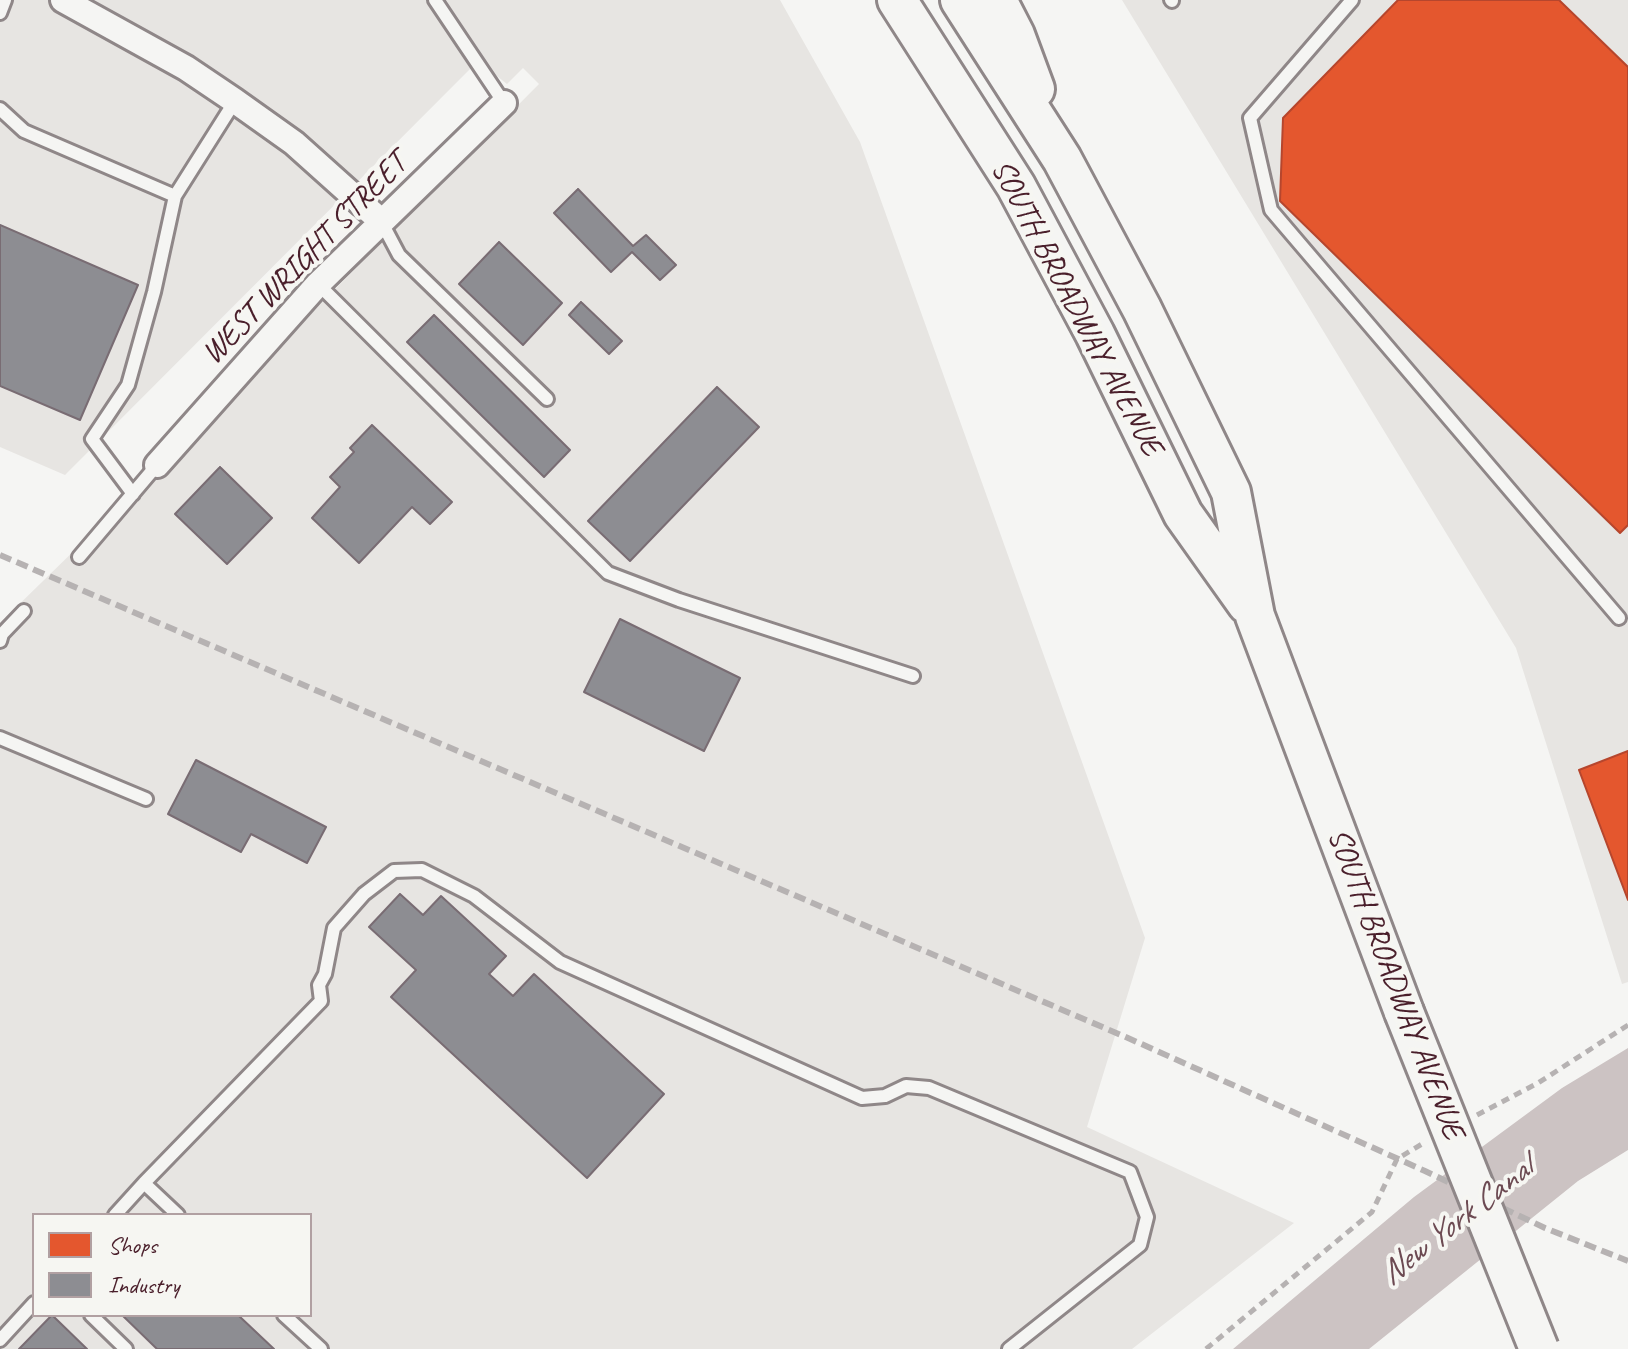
<!DOCTYPE html>
<style>
body{margin:0}
#map{position:relative;width:1628px;height:1349px;overflow:hidden;background:#f5f5f3;font-family:Caveat,sans-serif}
canvas{display:block}
.legend{position:absolute;left:32px;top:1213px;width:280px;height:104px;box-sizing:border-box;background:#f6f6f2;border:2px solid #b1a0a2;margin:0;padding:10px 14px;list-style:none;font-size:24px;color:#4a1f2b}
.legend li{display:flex;align-items:center;gap:16px;height:40px}
.legend b{width:40px;border:2px solid #b1a0a2}
</style>
<div id="map">
<canvas width="1628" height="1349"></canvas>
<ul class="legend">
<li><b style="height:22px;background:#e4572e"></b>Shops</li>
<li><b style="height:22px;background:#8d8d92"></b>Industry</li>
</ul>
</div>
<script>
const ctx = document.querySelector('canvas').getContext('2d');
ctx.lineJoin = 'round';
function fillPath(path, color) { ctx.fillStyle = color; ctx.fill(path, 'evenodd'); }
const toPath = rows => new Path2D(rows.map(r => 'M' + r).join(''));
function stroke(path, color, width, dash) { ctx.strokeStyle = color; ctx.lineWidth = width; ctx.lineCap = dash ? 'butt' : 'round'; ctx.setLineDash(dash || []); ctx.stroke(path); }
function write(font, color, halo, rows, align = 'center') {
  ctx.font = font + ' Caveat,sans-serif'; ctx.lineWidth = 8; ctx.setLineDash([]); ctx.textBaseline = 'middle'; ctx.strokeStyle = halo; ctx.fillStyle = color; for (const [text, x, y, turn = 0] of rows) {
    ctx.save(); ctx.translate(x, y); ctx.rotate((+turn || 0) * Math.PI / 180); ctx.textAlign = isNaN(turn) ? turn : align; if (halo) ctx.strokeText(text, 0, 0); ctx.fillText(text, 0, 0); ctx.restore();
  }
}
fillPath(toPath([
 [0,0,780,0,860,142,1145,938,1087,1127,1294,1223,1132,1349,0,1349,0,623,126,500,539,84,523,68,507,84,478,61,65,475,0,447],
 [34,1215,310,1215,310,1315,34,1315],
 [1122,0,1628,0,1628,982,1622,984,1516,648]
]), '#e7e5e2');
fillPath(toPath([
 [1628,1048,1628,1150,1578,1181,1369,1349,1233,1349,1414,1197,1562,1088]
]), '#ccc3c3');
const shops = toPath([
 [1398,0,1559,0,1628,67,1628,525,1620,533,1280,201,1283,118,1398,0],
 [1628,751,1628,900,1579,770,1628,751]
]);
fillPath(shops, '#e4572e');
stroke(shops, '#b6462d', 2);
const industry = toPath([
 [578,189,633,246,646,235,676,265,660,280,632,252,611,272,554,213,578,189],
 [0,225,138,285,80,420,0,386,0,225],
 [499,242,562,303,523,345,459,284,499,242],
 [581,302,622,341,609,354,569,315,581,302],
 [434,315,570,450,544,477,407,342,434,315],
 [717,387,759,427,630,561,588,521,717,387],
 [372,425,452,502,430,524,412,507,359,563,312,518,340,487,330,477,354,452,350,448,372,425],
 [220,467,272,518,227,564,175,514,220,467],
 [620,619,740,678,704,751,584,692,620,619],
 [196,760,326,827,307,863,251,834,241,852,168,814,196,760],
 [400,894,423,915,441,896,506,956,489,974,513,996,534,974,664,1094,587,1178,391,997,416,970,369,927,400,894],
 [52,1315,87,1349,19,1349,52,1315],
 [122,1315,238,1315,274,1349,157,1349,122,1315]
]);
fillPath(industry, '#8d8d92');
stroke(industry, '#796c73', 2);
const service = toPath([
 [435,0,504,103],
 [1171,0,1172,1],
 [1352,0,1250,118,1271,210,1619,618],
 [0,13,5,0],
 [0,109,24,131,175,196,235,101],
 [381,221,399,255,547,399],
 [318,284,608,573,679,600,913,676],
 [133,494,92,439,128,385,154,292,175,196],
 [79,557,157,465],
 [0,641,2,634,24,611],
 [0,738,146,799],
 [144,1183,321,1001,319,985,325,974,334,928,364,894,394,871,422,870,474,896,560,962,862,1098,885,1096,906,1086,929,1088,1130,1172,1147,1217,1140,1245,1009,1349],
 [115,1215,144,1183,178,1215],
 [91,1315,126,1349],
 [284,1315,321,1349],
 [0,1340,34,1303]
]);
const minor = toPath([
 [63,0,186,68,235,101,294,143,381,221],
 [157,465,318,284,504,103]
]);
const primary = toPath([
 [897,0,1016,186,1095,334,1183,514,1247,604],
 [960,0,1062,159,1142,309,1231,492,1255,616,1404,1012],
 [997,0,1015,35,1035,89]
]);
stroke(service, '#8f8788', 18);
stroke(minor, '#8f8788', 30);
stroke(primary, '#8f8788', 44);
stroke(toPath([
 [1477,1115,1538,1083,1628,1025],
 [1206,1349,1372,1212,1397,1159,1422,1144]
]), '#b6b2b2', 5, [8, 6]);
stroke(service, '#f5f5f3', 12);
stroke(minor, '#f5f5f3', 24);
stroke(primary, '#f5f5f3', 38);
stroke(toPath([
 [0,555,1128,1038,1425,1171,1545,1228,1628,1261]
]), '#b6b2b2', 6, [12, 6]);
const primaryBridge = toPath([
 [1404,1012,1539,1349]
]);
stroke(primaryBridge, '#8f8788', 44, []);
stroke(primaryBridge, '#f5f5f3', 38);
write('32px', '#4a1f2b', '#f6f6f2', [
 ["WEST WRIGHT STREET",305,259,-46],
 ["SOUTH BROADWAY AVENUE",1076,308,62],
 ["SOUTH BROADWAY AVENUE",1395,984,69]
]);
write('italic 34px', '#6c4a52', '#f6f6f2', [
 ["New York Canal",1457,1222,-38]
]);
</script>
